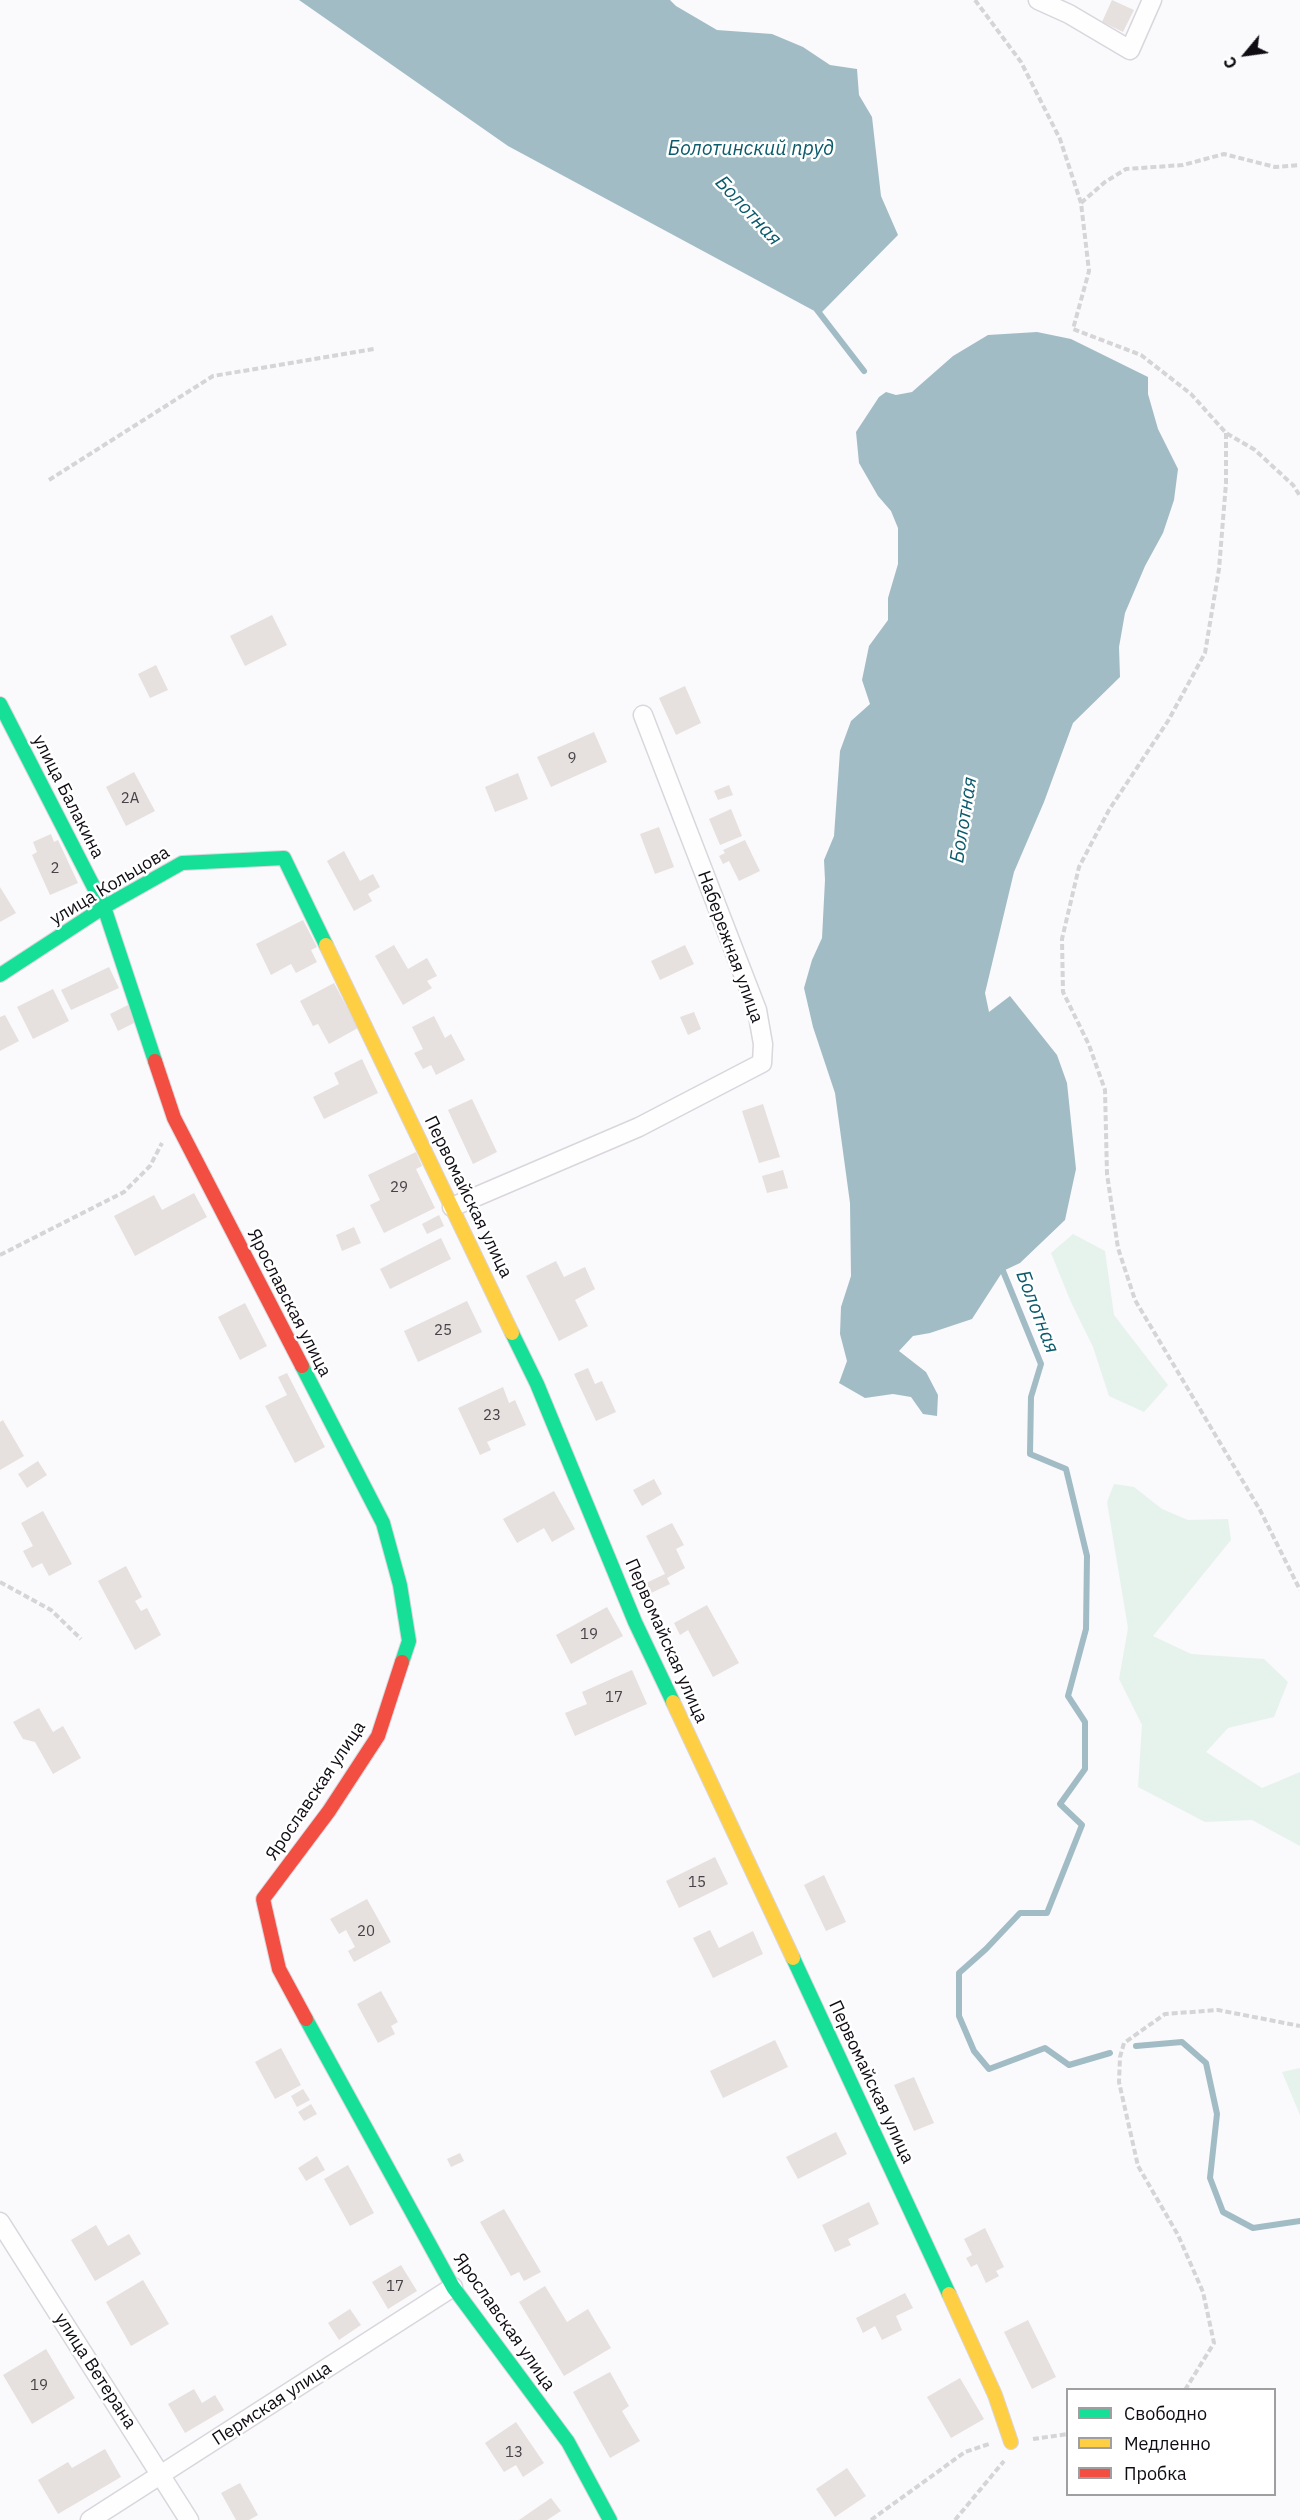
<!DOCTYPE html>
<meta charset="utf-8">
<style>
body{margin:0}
#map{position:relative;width:1300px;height:2520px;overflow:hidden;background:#faf9fc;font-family:"IBM Plex Sans",sans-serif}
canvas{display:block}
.legend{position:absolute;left:1066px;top:2388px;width:210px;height:108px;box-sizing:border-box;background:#fff;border:2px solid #9f9ea1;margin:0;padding:8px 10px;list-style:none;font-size:18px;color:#100c14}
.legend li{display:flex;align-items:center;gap:12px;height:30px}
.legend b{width:30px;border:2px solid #9f9ea1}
.north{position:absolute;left:1216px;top:24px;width:60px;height:60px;-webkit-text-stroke:4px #fff;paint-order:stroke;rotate:241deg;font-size:16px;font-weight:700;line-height:24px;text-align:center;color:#100c14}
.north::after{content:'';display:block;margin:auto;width:21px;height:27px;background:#100c14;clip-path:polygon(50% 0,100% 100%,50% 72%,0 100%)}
</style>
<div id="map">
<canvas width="1300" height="2520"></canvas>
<ul class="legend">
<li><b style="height:8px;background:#16e098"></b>Свободно</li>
<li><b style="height:8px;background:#ffcf43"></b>Медленно</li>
<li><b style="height:8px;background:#f24e42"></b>Пробка</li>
</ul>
<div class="north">С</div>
</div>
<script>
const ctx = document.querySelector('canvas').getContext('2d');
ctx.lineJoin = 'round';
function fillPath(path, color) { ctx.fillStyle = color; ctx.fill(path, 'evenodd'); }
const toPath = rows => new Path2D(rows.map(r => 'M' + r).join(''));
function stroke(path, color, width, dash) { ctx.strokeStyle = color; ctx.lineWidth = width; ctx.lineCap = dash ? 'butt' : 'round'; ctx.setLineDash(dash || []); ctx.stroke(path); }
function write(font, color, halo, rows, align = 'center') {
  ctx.font = font + ' "IBM Plex Sans",sans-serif'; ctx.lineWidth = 5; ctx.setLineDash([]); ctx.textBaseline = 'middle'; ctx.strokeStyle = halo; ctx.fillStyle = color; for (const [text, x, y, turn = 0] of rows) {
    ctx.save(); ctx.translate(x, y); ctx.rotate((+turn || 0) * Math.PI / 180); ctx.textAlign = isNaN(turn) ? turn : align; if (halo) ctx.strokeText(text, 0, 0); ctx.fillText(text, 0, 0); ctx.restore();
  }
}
fillPath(toPath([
 [1073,1234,1105,1251,1114,1315,1168,1385,1144,1412,1109,1396,1093,1347,1070,1300,1051,1253],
 [1114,1484,1134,1487,1162,1509,1188,1520,1228,1519,1231,1540,1153,1636,1191,1654,1264,1659,1288,1682,1274,1717,1228,1728,1206,1752,1262,1788,1300,1772,1300,1846,1252,1820,1205,1822,1138,1787,1142,1725,1119,1679,1128,1628,1107,1502],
 [1300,2068,1300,2115,1282,2072]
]), '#e6f3ed');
fillPath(toPath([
 [299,0,670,0,676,6,717,30,772,34,803,47,830,65,857,69,859,95,872,117,881,196,898,235,820,314,508,146],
 [1037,332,1071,339,1148,377,1148,394,1158,429,1178,469,1174,500,1163,533,1145,566,1125,613,1119,647,1120,677,1073,723,1044,802,1014,872,985,993,989,1012,1010,996,1057,1055,1067,1083,1076,1169,1065,1220,1020,1263,1003,1271,972,1319,930,1333,913,1336,899,1351,926,1372,938,1395,937,1416,923,1414,911,1397,893,1394,865,1398,839,1383,847,1361,840,1334,841,1307,851,1276,850,1203,835,1093,813,1027,804,988,812,960,822,938,825,880,824,860,834,836,840,751,851,721,870,704,862,680,869,646,888,620,888,598,898,564,898,528,891,511,878,496,859,463,856,432,879,397,886,392,896,395,912,392,953,356,988,335]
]), '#a2bcc5');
stroke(toPath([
 [817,310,864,371],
 [1002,1263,1003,1271,1041,1364,1031,1397,1030,1454,1066,1469,1087,1556,1086,1629,1068,1696,1085,1722,1085,1769,1060,1804,1082,1825,1047,1913,1020,1913,986,1949,959,1973,959,2016,974,2051,989,2069,1045,2048,1069,2065,1110,2053],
 [1136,2046,1182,2042,1206,2063,1217,2114,1210,2178,1223,2212,1253,2228,1300,2221]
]), '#a2bcc5', 6);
fillPath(toPath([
 [1112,0,1134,10,1123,32,1102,22],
 [272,615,287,645,245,666,230,636],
 [156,665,168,690,150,698,138,674],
 [685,686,701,723,676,735,659,698],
 [594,732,607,762,551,787,537,757],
 [134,772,155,811,126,826,106,787],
 [518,773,528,799,495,812,485,787],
 [729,785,733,795,718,800,714,791],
 [731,809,742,836,720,845,709,819],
 [659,827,674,867,655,874,640,834],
 [51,834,54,842,58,840,78,883,50,895,32,855,37,852,33,842],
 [745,840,760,871,739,881,729,861,723,864,719,856,725,853,723,850],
 [344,851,360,881,373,874,380,887,368,894,372,901,354,911,327,861],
 [0,887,16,913,0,922],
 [303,920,317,947,311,950,317,962,296,973,291,964,271,975,256,944],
 [394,945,408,969,427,958,437,976,427,981,432,988,403,1005,375,956],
 [685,945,694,964,660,980,651,961],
 [109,967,119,988,71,1010,61,990],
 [334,983,358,1028,329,1044,318,1024,313,1026,300,1001],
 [53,989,69,1021,33,1039,17,1007],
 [128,1005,136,1022,118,1031,110,1014],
 [694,1012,701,1029,688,1035,680,1017],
 [5,1015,19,1041,0,1051,0,1017],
 [434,1016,445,1038,451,1034,465,1060,436,1075,431,1065,423,1069,414,1053,423,1049,412,1027],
 [362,1059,378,1093,324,1119,313,1097,339,1084,334,1073],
 [472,1099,497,1152,473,1164,448,1110],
 [763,1104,780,1157,759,1163,742,1111],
 [416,1152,422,1166,416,1169,435,1208,384,1233,370,1205,380,1200,368,1175],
 [783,1170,788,1188,767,1193,762,1176],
 [194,1193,207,1217,135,1256,114,1216,154,1195,162,1210],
 [439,1215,444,1226,427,1234,422,1224],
 [354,1227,361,1243,342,1251,336,1235],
 [441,1238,451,1259,390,1289,380,1269],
 [556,1261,564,1277,585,1267,595,1289,575,1300,588,1326,559,1341,526,1276],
 [467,1301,482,1332,418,1362,404,1331],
 [245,1303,267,1346,240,1360,218,1317],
 [588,1368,595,1384,602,1381,616,1412,596,1421,574,1374],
 [287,1373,325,1447,295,1463,265,1406,287,1395,278,1377],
 [503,1387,509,1403,515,1400,526,1425,487,1442,491,1450,480,1455,458,1408],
 [3,1420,24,1456,0,1470,0,1422],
 [38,1461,47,1475,27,1488,18,1474],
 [654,1479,662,1494,642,1506,633,1490],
 [554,1491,575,1529,552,1542,544,1528,517,1543,503,1519],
 [43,1511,72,1564,49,1576,42,1563,32,1568,23,1551,33,1546,21,1523],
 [672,1523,684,1545,676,1549,685,1568,667,1578,670,1584,651,1593,646,1583,665,1574,646,1536],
 [126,1566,142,1597,135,1601,141,1611,147,1608,161,1635,135,1650,98,1581],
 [707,1605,739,1663,713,1677,688,1630,680,1635,674,1623],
 [607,1607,623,1636,571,1664,556,1635],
 [632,1670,647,1704,575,1736,565,1713,587,1704,582,1692],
 [39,1708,53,1732,63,1726,81,1758,53,1774,35,1742,23,1739,13,1722],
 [715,1857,728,1884,679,1908,666,1881],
 [824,1875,846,1922,826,1931,804,1885],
 [367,1899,391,1942,354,1962,348,1951,355,1947,346,1930,339,1934,330,1919],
 [710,1930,719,1948,753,1931,763,1954,713,1978,693,1938],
 [381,1991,398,2022,391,2026,395,2034,378,2043,357,2004],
 [775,2040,788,2067,723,2098,710,2071],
 [281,2048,301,2085,275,2099,255,2062],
 [914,2077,934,2123,914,2131,894,2085],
 [303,2089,310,2100,297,2107,291,2096],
 [311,2104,317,2114,304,2121,298,2112],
 [836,2132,847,2154,798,2179,786,2157],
 [460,2153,464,2161,451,2167,447,2159],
 [317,2156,325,2170,306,2181,298,2168],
 [348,2165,374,2213,350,2226,324,2179],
 [869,2202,879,2224,848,2239,851,2245,835,2252,822,2225],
 [504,2209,541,2272,524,2281,519,2272,511,2276,480,2222],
 [96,2225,108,2246,129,2234,141,2254,95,2281,71,2240],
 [985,2228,1004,2267,996,2271,999,2276,986,2283,977,2264,971,2267,966,2258,972,2255,964,2239],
 [401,2265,417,2291,388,2309,372,2282],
 [143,2280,169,2324,131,2346,106,2302],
 [545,2286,567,2322,588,2309,611,2348,564,2376,519,2302],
 [905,2293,913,2308,896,2316,902,2330,882,2340,875,2326,863,2333,856,2318],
 [350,2309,361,2325,339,2340,328,2323],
 [1028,2320,1056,2377,1032,2389,1004,2332],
 [46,2349,75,2398,32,2424,3,2375],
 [610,2372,629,2406,622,2411,640,2441,610,2458,573,2392],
 [960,2378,984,2419,951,2438,927,2397],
 [194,2389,202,2403,215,2395,224,2410,185,2433,168,2404],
 [516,2422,544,2463,523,2477,516,2465,504,2472,485,2443],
 [105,2449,121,2477,58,2514,38,2480,68,2462,72,2468],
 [847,2468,866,2496,835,2517,816,2489],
 [240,2483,258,2515,249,2520,236,2520,221,2493],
 [551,2498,561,2511,547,2520,519,2520]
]), '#e6e1de');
const street = toPath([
 [1038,0,1069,14,1130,50,1152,0],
 [452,1207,639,1127,762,1063,763,1044,757,1010,643,715],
 [0,2222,189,2520],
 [90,2520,453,2287]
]);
const fast = toPath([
 [0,704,104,907,155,1061],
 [0,975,104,907,182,863,284,858,326,945],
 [512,1333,537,1384,635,1622,673,1702],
 [302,1366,383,1523,400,1585,409,1641,402,1662],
 [793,1958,949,2294],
 [306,2019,453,2287,568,2442,610,2520]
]);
const slow = toPath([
 [326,945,512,1333],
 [673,1702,793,1958],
 [949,2294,995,2395,1011,2442]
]);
const jam = toPath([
 [155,1061,174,1118,302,1366],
 [306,2019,279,1969,263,1899,329,1811,378,1736,402,1662]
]);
stroke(street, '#d9d6dc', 21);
stroke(fast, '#d9d6dc', 16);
stroke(slow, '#d9d6dc', 16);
stroke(jam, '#d9d6dc', 16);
stroke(toPath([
 [975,0,1021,62,1060,139,1081,203,1089,271,1073,329,1141,355,1191,394,1226,433,1255,450,1293,485,1300,496],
 [1081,203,1105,182,1126,169,1183,165,1224,154,1275,167,1300,165],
 [1226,433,1226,483,1219,569,1205,653,1168,721,1109,810,1079,867,1062,939,1063,992,1089,1045,1105,1090,1107,1174,1118,1248,1135,1300,1260,1510,1300,1590],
 [49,480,213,376,374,349],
 [0,1255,124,1192,150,1166,162,1143],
 [0,1582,51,1610,81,1639],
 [1185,2390,1214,2343,1203,2292,1178,2235,1138,2166,1119,2082,1120,2057,1124,2043,1165,2014,1218,2010,1300,2026],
 [1033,2439,1068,2434],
 [871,2520,965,2452,989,2444],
 [955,2520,1004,2461]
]), '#d5d4d6', 4, [6, 3]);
stroke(street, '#fefeff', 18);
stroke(fast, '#16e098', 14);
stroke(slow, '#ffcf43', 14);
stroke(jam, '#f24e42', 14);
write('15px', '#464248', null, [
 ["9",572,759],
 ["2А",130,799],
 ["2",55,869],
 ["29",399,1188],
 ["25",443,1331],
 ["23",492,1416],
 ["19",589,1635],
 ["17",614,1698],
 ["15",697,1883],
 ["20",366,1932],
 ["17",395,2287],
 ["19",39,2386],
 ["13",514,2453]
]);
write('18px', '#100c14', '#fff', [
 ["улица Балакина",68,797,63],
 ["улица Кольцова",110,886,-31],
 ["Набережная улица",730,947,70],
 ["Первомайская улица",468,1197,64],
 ["Ярославская улица",289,1303,63],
 ["Первомайская улица",666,1641,66],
 ["Ярославская улица",316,1791,-56],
 ["Первомайская улица",871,2082,65],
 ["Ярославская улица",504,2322,55],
 ["улица Ветерана",95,2371,57],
 ["Пермская улица",272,2404,-33]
]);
write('italic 20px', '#0b5b6c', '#fff', [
 ["Болотинский пруд",751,149],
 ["Болотная",748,211,47],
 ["Болотная",964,820,-81],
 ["Болотная",1037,1312,69]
]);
</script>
